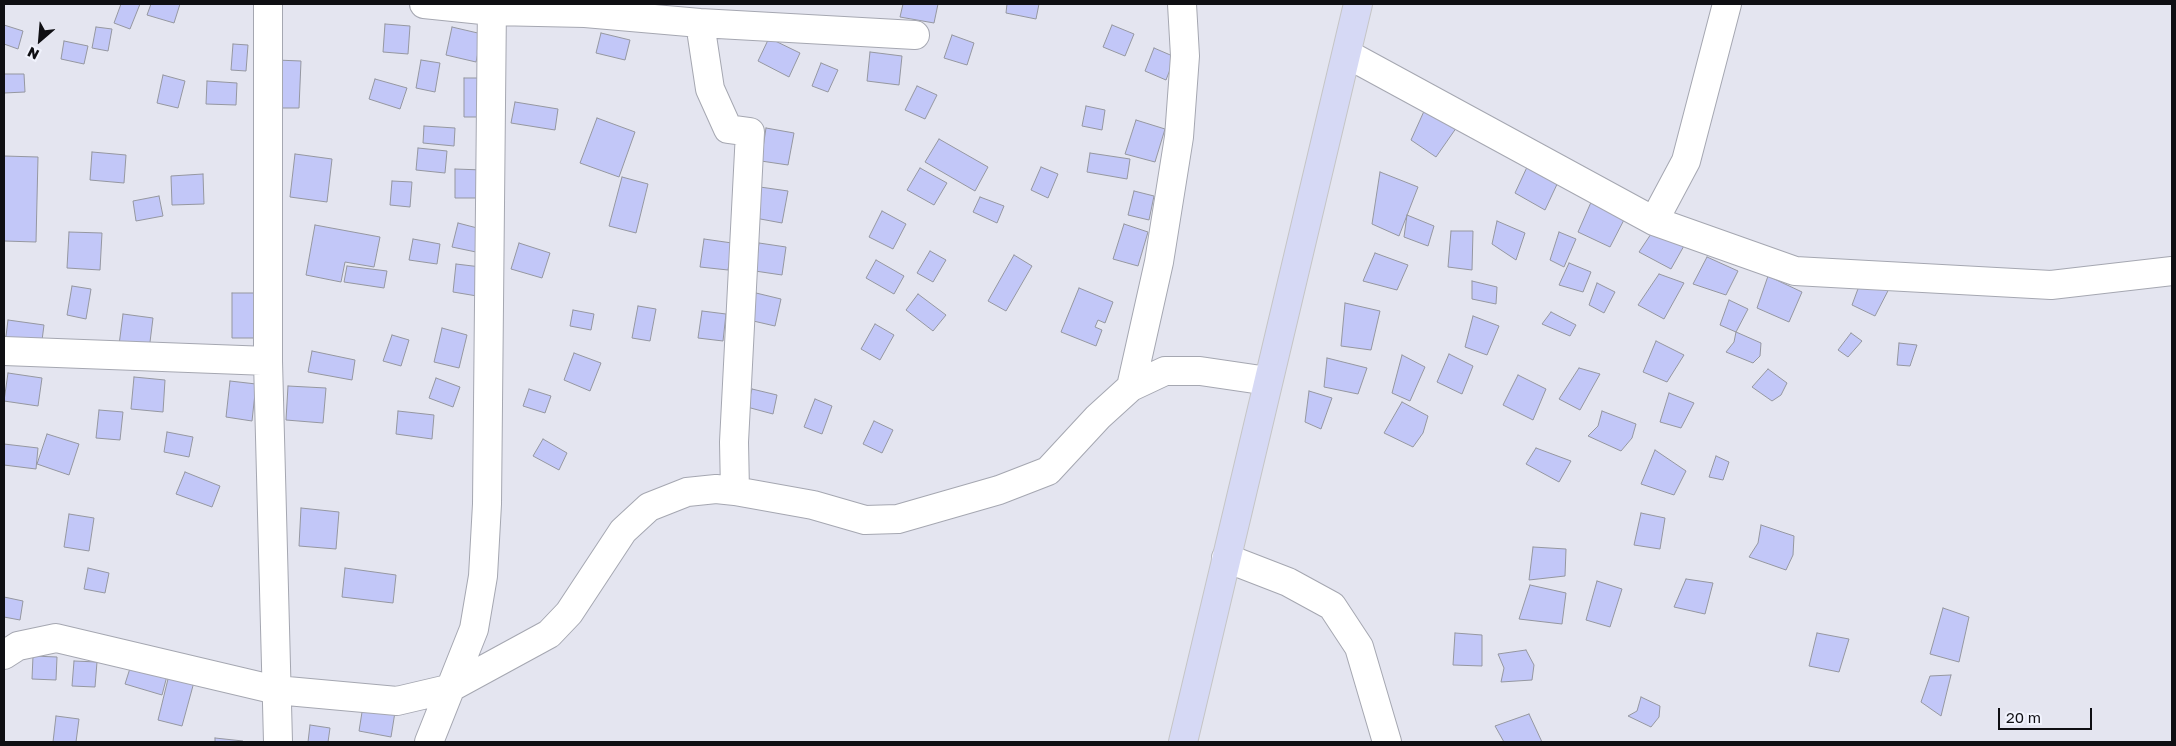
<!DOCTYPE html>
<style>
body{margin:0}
#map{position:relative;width:2176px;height:746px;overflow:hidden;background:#e4e5f0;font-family:"Golos Text",sans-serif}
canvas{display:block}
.frame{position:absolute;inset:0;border:5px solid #0f0f13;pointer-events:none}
.north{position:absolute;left:15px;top:15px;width:50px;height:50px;-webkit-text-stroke:4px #f1f3fd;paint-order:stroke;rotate:207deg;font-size:14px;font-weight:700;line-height:20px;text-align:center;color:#0f0f13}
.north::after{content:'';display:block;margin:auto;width:18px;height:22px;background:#0f0f13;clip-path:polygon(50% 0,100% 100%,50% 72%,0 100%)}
.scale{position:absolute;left:1998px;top:708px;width:94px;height:22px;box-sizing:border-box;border:2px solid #0f0f13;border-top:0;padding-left:6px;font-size:15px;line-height:18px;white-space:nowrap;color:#0f0f13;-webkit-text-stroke:4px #f1f3fd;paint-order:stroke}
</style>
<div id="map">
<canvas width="2176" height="746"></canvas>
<div class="frame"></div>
<div class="north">N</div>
<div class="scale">20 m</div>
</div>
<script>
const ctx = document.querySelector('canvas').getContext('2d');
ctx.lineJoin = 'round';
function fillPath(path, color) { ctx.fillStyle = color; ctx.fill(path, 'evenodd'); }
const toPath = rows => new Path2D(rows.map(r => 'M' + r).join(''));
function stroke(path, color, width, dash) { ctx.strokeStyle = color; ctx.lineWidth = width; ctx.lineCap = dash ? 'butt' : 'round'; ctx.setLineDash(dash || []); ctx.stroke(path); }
const building = toPath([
 [121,4,140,4,130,29,114,23,121,4],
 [151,4,180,4,174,23,147,15,151,4],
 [903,4,938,4,934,23,900,17,903,4],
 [1007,4,1039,4,1036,19,1006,13,1007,4],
 [385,24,410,26,408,54,383,52,385,24],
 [4,25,23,31,18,49,4,44,4,25],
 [1112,25,1134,34,1125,56,1103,47,1112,25],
 [96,27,112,29,108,51,92,48,96,27],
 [452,27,482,34,476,62,446,55,452,27],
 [601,33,630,40,625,60,596,53,601,33],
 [952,35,974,43,967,65,944,58,952,35],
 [769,38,800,53,789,77,758,61,769,38],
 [64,41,88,46,84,64,61,59,64,41],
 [233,44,248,45,246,71,231,70,233,44],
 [1154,48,1175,57,1166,80,1145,71,1154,48],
 [870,52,902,56,899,85,867,81,870,52],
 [276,60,301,61,299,108,275,108,276,60],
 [421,60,440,63,435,92,416,88,421,60],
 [821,63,838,70,828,92,812,86,821,63],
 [4,74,24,74,25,92,4,93,4,74],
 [163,75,185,81,178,108,157,103,163,75],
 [464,78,487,78,487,117,464,117,464,78],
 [375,79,407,88,400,109,369,99,375,79],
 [207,81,237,83,236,105,206,104,207,81],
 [917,86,937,95,925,119,905,110,917,86],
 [515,102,558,109,555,130,511,123,515,102],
 [1086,106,1105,110,1102,130,1082,126,1086,106],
 [1425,109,1459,124,1436,157,1411,140,1425,109],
 [597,118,635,132,619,177,580,163,597,118],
 [1136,120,1165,129,1155,162,1125,154,1136,120],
 [424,126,455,128,454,146,423,143,424,126],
 [766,128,794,133,788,165,761,161,766,128],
 [939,139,988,167,975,191,925,162,939,139],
 [418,148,447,151,445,173,416,170,418,148],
 [92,152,126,155,124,183,90,180,92,152],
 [1090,153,1130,159,1127,179,1087,172,1090,153],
 [295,154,332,159,327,202,290,197,295,154],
 [4,156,38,157,36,242,4,241,4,156],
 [1528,165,1559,180,1545,210,1515,193,1528,165],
 [1041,167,1058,174,1048,198,1031,190,1041,167],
 [920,168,947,183,934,205,907,190,920,168],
 [455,169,483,170,482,198,455,198,455,169],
 [1380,172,1418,187,1399,236,1372,224,1380,172],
 [203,174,204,204,172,205,171,176,203,174],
 [622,177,648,184,636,233,609,226,622,177],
 [392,181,412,182,410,207,390,205,392,181],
 [760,187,788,191,782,223,755,218,760,187],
 [1134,191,1154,196,1149,220,1128,215,1134,191],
 [159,196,163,216,136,221,133,201,159,196],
 [980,197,1004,206,997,223,973,212,980,197],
 [1592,200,1627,214,1610,247,1578,232,1592,200],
 [882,211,906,224,893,249,869,237,882,211],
 [1407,215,1434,226,1428,246,1404,237,1407,215],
 [1497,221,1525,233,1516,260,1492,244,1497,221],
 [458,223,481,229,476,252,452,247,458,223],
 [1124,224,1148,232,1138,266,1113,259,1124,224],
 [315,225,380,237,374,267,345,262,341,282,306,275,315,225],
 [1451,231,1473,231,1472,270,1448,267,1451,231],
 [1653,231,1685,244,1671,269,1639,252,1653,231],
 [69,232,102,233,100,270,67,268,69,232],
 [1559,232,1576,239,1564,267,1550,260,1559,232],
 [413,239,440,244,437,264,409,260,413,239],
 [704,239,732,243,728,270,700,267,704,239],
 [519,243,550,253,542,278,511,269,519,243],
 [759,243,786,247,782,275,755,271,759,243],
 [930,251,946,260,933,282,917,273,930,251],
 [1375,253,1408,265,1397,290,1363,281,1375,253],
 [1014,255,1032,266,1006,311,988,301,1014,255],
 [1707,257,1738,271,1726,295,1693,284,1707,257],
 [876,260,904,276,894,294,866,278,876,260],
 [1569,263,1591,272,1583,292,1559,285,1569,263],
 [456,264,481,267,477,296,453,292,456,264],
 [347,266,387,271,384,288,344,282,347,266],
 [1659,274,1684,283,1664,319,1638,305,1659,274],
 [1768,276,1802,292,1789,322,1757,308,1768,276],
 [1862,278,1892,283,1875,316,1852,305,1862,278],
 [1472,281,1497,287,1496,304,1472,299,1472,281],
 [1597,283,1615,292,1604,313,1589,305,1597,283],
 [72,286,91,289,86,319,67,315,72,286],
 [1079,288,1113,302,1105,323,1098,320,1095,327,1102,330,1096,346,1061,332,1079,288],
 [232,293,261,293,261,338,232,338,232,293],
 [756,293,781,299,775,326,749,320,756,293],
 [918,294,946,315,933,331,906,310,918,294],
 [1729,300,1748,309,1736,332,1720,325,1729,300],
 [1345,303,1380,311,1371,350,1341,346,1345,303],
 [638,306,656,309,650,341,632,338,638,306],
 [573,310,594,314,591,330,570,326,573,310],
 [702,311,726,314,723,341,698,338,702,311],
 [1551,312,1576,325,1570,336,1542,324,1551,312],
 [123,314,153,318,149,350,119,345,123,314],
 [1473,316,1499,326,1487,355,1465,347,1473,316],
 [8,320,44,325,41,348,5,344,8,320],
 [875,324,894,335,880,360,861,349,875,324],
 [442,328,467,335,459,368,434,362,442,328],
 [1736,332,1761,343,1760,356,1753,363,1726,352,1734,342,1736,332],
 [1851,333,1862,341,1848,357,1838,350,1851,333],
 [392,335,409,340,401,366,383,361,392,335],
 [1656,341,1684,355,1667,382,1643,372,1656,341],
 [1899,343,1917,345,1910,366,1897,365,1899,343],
 [312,351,355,360,352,380,308,372,312,351],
 [574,353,601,363,590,391,564,380,574,353],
 [1449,354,1473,366,1462,394,1437,382,1449,354],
 [1402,355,1425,367,1410,401,1392,393,1402,355],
 [1327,358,1367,368,1358,394,1324,387,1327,358],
 [1579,368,1600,374,1580,410,1559,399,1579,368],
 [1768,369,1787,383,1781,395,1772,401,1752,387,1768,369],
 [8,373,42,378,38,406,4,401,8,373],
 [1518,375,1546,389,1533,420,1503,405,1518,375],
 [134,377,165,380,163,412,131,409,134,377],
 [436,378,460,387,453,407,429,398,436,378],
 [230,381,256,384,252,421,226,417,230,381],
 [288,386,326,388,323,423,286,420,288,386],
 [529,389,551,396,545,413,523,406,529,389],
 [752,389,777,395,773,414,747,407,752,389],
 [1309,391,1332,398,1321,429,1305,422,1309,391],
 [1669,393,1694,403,1681,428,1660,422,1669,393],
 [815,399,832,406,822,434,804,427,815,399],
 [1402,402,1428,416,1423,433,1413,447,1384,433,1402,402],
 [99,410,123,412,120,440,96,438,99,410],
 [398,411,434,415,432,439,396,434,398,411],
 [1602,411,1636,424,1632,438,1621,451,1588,436,1598,426,1602,411],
 [874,421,893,430,882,453,863,444,874,421],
 [167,432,193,437,189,457,164,452,167,432],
 [47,434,79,444,69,475,37,464,47,434],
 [543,439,567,453,559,470,533,456,543,439],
 [4,444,38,448,36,469,4,465,4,444],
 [1536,448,1571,461,1559,482,1526,464,1536,448],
 [1655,450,1686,471,1674,495,1641,484,1655,450],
 [1716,456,1729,462,1723,480,1709,477,1716,456],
 [185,472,220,486,212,507,176,494,185,472],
 [301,508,339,512,336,549,299,546,301,508],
 [1641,513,1665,518,1660,549,1634,545,1641,513],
 [69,514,94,518,89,551,64,547,69,514],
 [1761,525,1794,536,1793,555,1786,570,1749,557,1758,543,1761,525],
 [1533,547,1566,549,1565,576,1529,580,1533,547],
 [88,568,109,573,105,593,84,589,88,568],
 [345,568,396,575,393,603,342,597,345,568],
 [1686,579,1713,583,1705,614,1674,607,1686,579],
 [1597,581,1622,589,1610,627,1586,620,1597,581],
 [1530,585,1566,593,1562,624,1519,619,1530,585],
 [4,597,23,601,20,620,4,617,4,597],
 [1943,608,1969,617,1959,662,1930,654,1943,608],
 [1455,633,1482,635,1482,666,1453,665,1455,633],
 [1817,633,1849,639,1839,672,1809,666,1817,633],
 [1526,650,1534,665,1532,680,1501,682,1504,668,1498,654,1526,650],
 [33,656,57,657,56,680,32,679,33,656],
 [74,661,97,662,95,687,72,686,74,661],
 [132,662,168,672,162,695,125,684,132,662],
 [169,675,194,682,182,726,158,720,169,675],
 [1951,675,1941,716,1921,702,1930,676,1951,675],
 [1641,697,1660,706,1659,717,1651,727,1628,716,1637,711,1641,697],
 [363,706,395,712,391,737,359,731,363,706],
 [1529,714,1542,742,1504,742,1495,726,1529,714],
 [56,716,79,719,76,742,53,742,56,716],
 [310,725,330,728,328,742,308,742,310,725],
 [215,738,243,741,243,742,215,742,215,738]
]);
fillPath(building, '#c2c7f8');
stroke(building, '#9597a0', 1);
const minor = toPath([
 [268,4,268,361,278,742],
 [424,4,492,11,585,13,700,23,915,35],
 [700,23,710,89,728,129,750,132,734,442,735,491],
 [1347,54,1654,221,1795,271,2051,285,2172,271],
 [1654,221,1686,161,1727,4],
 [4,351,268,361],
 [1131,387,1159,262,1179,137,1185,56,1182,4],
 [1226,558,1288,582,1332,606,1359,647,1387,742],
 [4,655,18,646,56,638,276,690,397,701,448,689,549,634,569,613,623,531,649,507,687,492,716,489,735,491,813,505,865,520,898,519,999,490,1048,471,1098,417,1131,387,1165,371,1200,371,1268,381],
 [429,742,474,629,483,576,487,504,492,4]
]);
const major = toPath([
 [1183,742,1358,4]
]);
stroke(minor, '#a5a7b1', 30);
stroke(major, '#c5c5c6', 30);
stroke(minor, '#fff', 28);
stroke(major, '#d6d9f5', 28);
</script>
